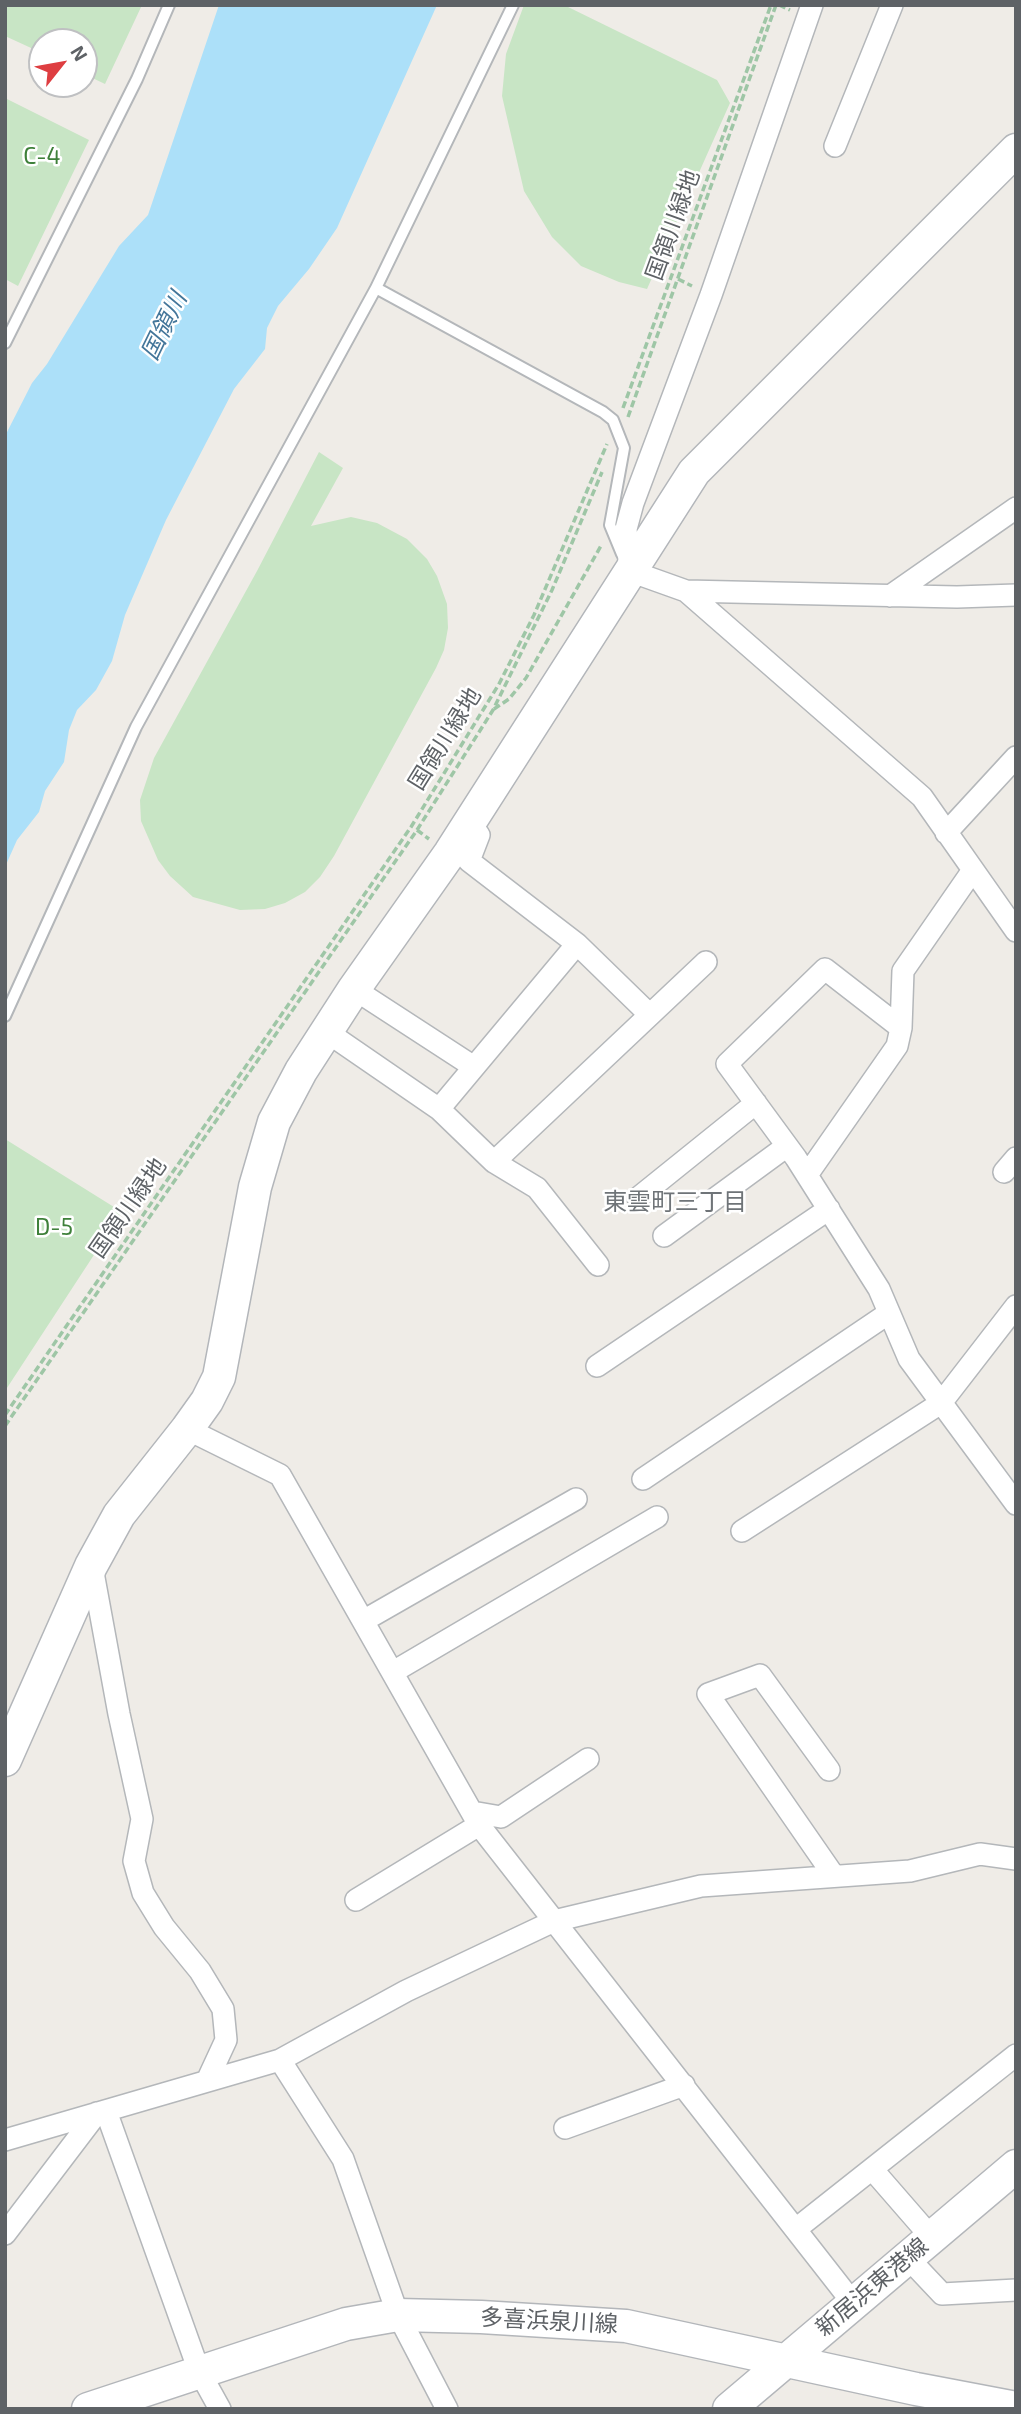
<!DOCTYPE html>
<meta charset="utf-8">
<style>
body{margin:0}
#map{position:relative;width:1021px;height:2414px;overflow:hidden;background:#efece7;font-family:"Exo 2",sans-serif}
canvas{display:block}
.frame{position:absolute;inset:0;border:7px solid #5e6266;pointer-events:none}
.north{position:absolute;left:28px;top:28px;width:70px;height:70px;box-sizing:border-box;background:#fff;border:2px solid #bfc0c2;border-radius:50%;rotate:59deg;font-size:19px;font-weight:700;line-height:28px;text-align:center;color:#5e6266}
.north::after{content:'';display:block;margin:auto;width:24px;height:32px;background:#de3e41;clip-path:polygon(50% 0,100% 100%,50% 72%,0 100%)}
</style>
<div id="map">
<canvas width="1021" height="2414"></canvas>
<div class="frame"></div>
<div class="north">N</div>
</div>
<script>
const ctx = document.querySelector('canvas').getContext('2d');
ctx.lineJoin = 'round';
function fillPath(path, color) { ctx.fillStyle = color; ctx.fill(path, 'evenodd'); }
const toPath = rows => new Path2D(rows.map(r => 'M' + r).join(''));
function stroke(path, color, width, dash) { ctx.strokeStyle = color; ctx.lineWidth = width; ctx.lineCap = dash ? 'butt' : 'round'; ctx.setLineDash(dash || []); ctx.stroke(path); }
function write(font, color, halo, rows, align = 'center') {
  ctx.font = font + ' "Exo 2","Noto Sans JP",sans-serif'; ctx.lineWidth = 5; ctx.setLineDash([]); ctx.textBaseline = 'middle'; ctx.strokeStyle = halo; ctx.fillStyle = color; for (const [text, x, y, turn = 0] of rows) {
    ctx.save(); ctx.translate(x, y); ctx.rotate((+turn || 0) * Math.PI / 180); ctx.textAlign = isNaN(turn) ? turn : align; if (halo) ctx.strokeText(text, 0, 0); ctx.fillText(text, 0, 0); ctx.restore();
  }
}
fillPath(toPath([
 [5,5,142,5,105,84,84,74,84,42,42,42,42,53,5,36],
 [524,5,564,5,717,80,730,103,647,289,619,282,581,266,552,237,524,191,502,96,506,54],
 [5,98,89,140,18,286,5,279],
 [319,452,343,468,311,526,351,517,377,523,407,539,427,559,437,576,447,604,448,628,444,650,436,668,334,856,320,877,305,892,285,903,265,909,240,910,193,897,170,876,158,860,141,821,140,800,154,758,257,571],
 [5,1139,122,1212,5,1391]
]), '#c8e5c5');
fillPath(toPath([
 [219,5,437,5,337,228,309,269,278,306,267,328,265,349,234,389,166,520,125,615,112,661,96,690,77,710,69,730,64,762,45,791,39,812,17,840,5,867,5,436,32,383,47,364,119,246,148,215]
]), '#ace0f9');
const lane = toPath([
 [513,5,376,288,603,412,613,420,624,448,610,525,622,554],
 [5,343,137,79,169,5],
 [5,1016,136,727,376,288]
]);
const street = toPath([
 [812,5,711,295,633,503,626,529,630,571,686,591,922,797,1016,931],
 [835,146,892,5],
 [686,591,957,597,1016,595],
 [890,596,1016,508],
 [470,822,479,835,469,861,577,944,650,1015],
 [946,833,1016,757],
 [973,870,903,971,901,1028,825,969,727,1064,796,1158,879,1289,909,1359,1016,1504],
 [354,989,474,1067],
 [327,1032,439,1109,494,1162],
 [439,1109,577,944],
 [1004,1172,1016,1158],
 [807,1175,897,1046,901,1028],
 [638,1198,756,1103],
 [664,1236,787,1146],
 [598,1265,537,1188,494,1162,706,962],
 [597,1366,829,1209],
 [187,1429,280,1475,479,1825,853,2303],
 [643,1479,889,1313],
 [742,1531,941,1403,1016,1306],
 [92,1567,119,1714,142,1819,134,1861,143,1893,164,1927,200,1971,223,2009,226,2040,207,2081],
 [363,1621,576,1499],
 [393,1672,657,1517],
 [829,1770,760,1675,708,1694,834,1876],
 [472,1812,501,1817,588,1759],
 [356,1900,479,1825],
 [106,2111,199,2371,220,2409],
 [565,2128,684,2085],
 [5,2140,280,2060],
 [872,2169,932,2238],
 [796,2229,1016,2055],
 [5,2234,97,2113],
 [908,2258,942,2294,1016,2290],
 [447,2409,398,2315,343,2159,280,2060,406,1991,554,1921,701,1886,910,1871,980,1854,1016,1859]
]);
const secondary = toPath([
 [5,1760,91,1566,119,1515,187,1429,207,1401,219,1377,255,1187,274,1122,301,1071,354,989,450,853,694,472,1016,150],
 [88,2409,346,2324,398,2315,481,2317,626,2326,916,2389,1016,2408],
 [729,2409,1016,2166]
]);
stroke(lane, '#b4b7ba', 14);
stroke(street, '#b4b7ba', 24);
stroke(secondary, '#b3b6ba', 35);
stroke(toPath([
 [779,5,790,10],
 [678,279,692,286],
 [623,408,771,5],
 [628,417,776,5],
 [494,709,509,699,526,678,602,544],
 [417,830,429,839],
 [5,1415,411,827,499,684,534,615,607,444],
 [5,1426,417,830,493,710,552,590,602,472]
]), '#9ec6a6', 3.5, [7, 3.5]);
stroke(lane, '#fff', 10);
stroke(street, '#fff', 21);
stroke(secondary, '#fff', 32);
write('23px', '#3e803a', '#fff', [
 ["C-4",42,156],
 ["D-5",54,1227]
]);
write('23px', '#5e6266', '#fff', [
 ["国領川緑地",673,225,-70],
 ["国領川緑地",445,739,-58],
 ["国領川緑地",128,1208,-55],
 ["新居浜東港線",872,2287,-40],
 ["多喜浜泉川線",549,2321,3]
]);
write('italic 24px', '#43769a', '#fff', [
 ["国領川",164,326,-64]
]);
write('24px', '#6f7478', '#fff', [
 ["東雲町三丁目",675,1202]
]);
</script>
